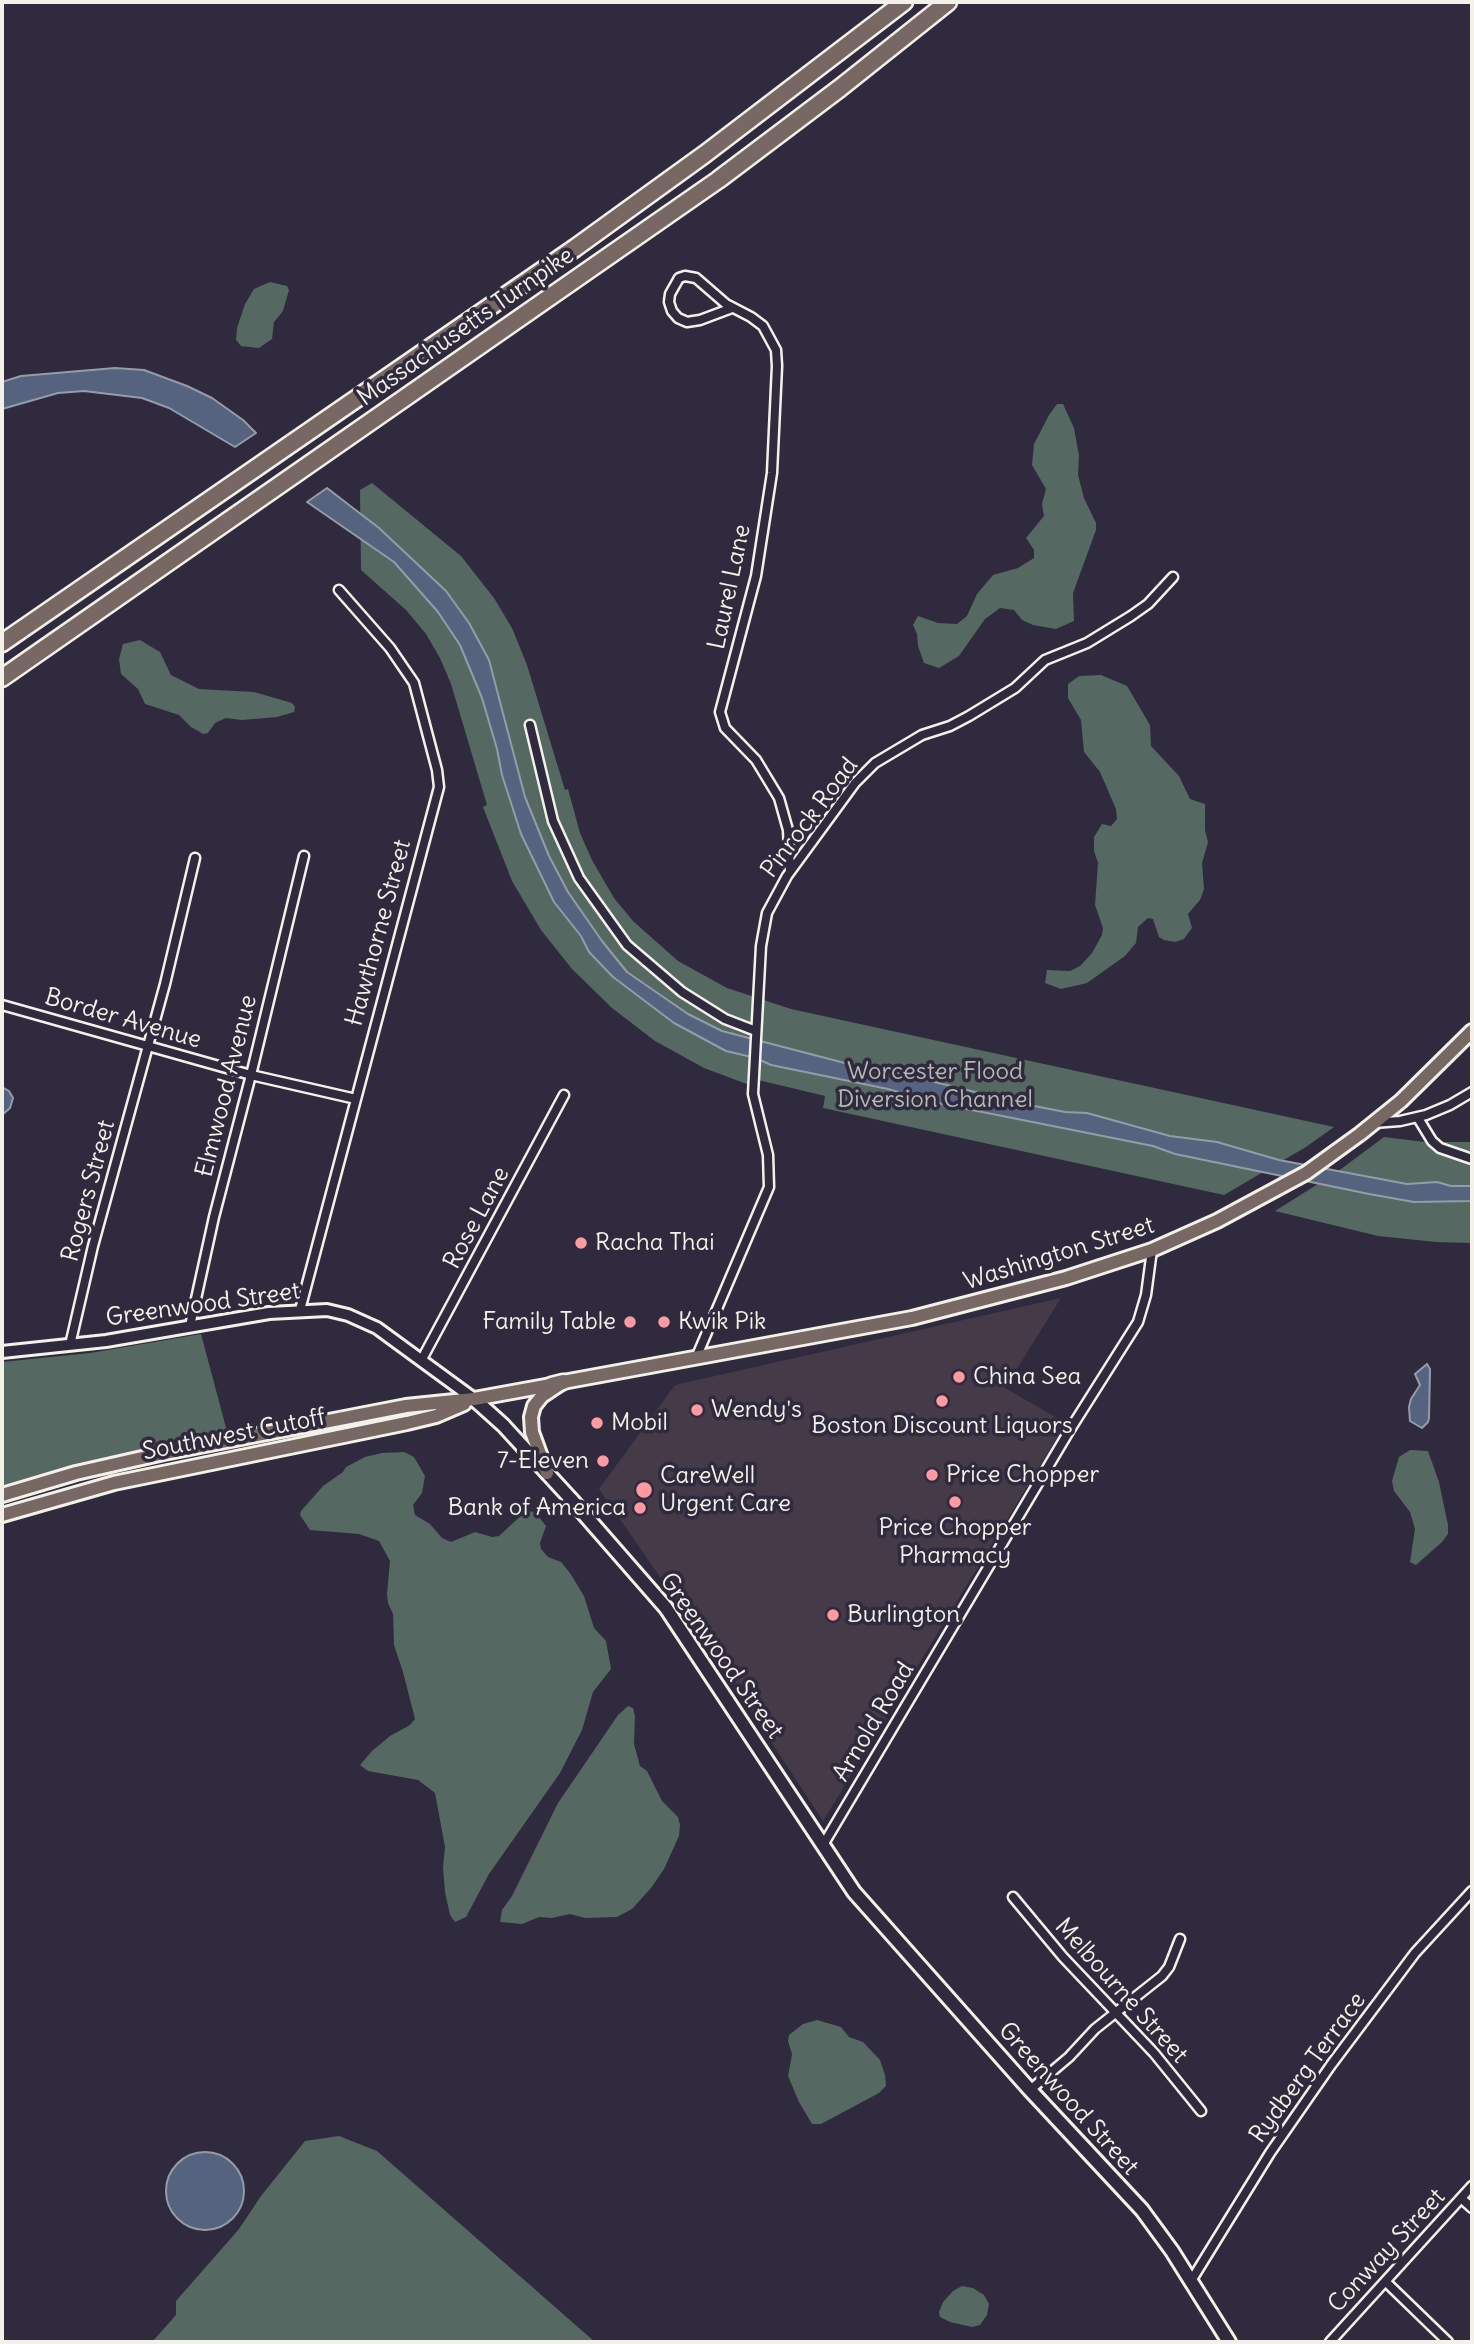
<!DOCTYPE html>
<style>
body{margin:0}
#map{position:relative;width:1474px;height:2344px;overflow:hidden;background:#2f2a3d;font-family:Delius,sans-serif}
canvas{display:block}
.frame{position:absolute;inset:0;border:4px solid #f4f1e8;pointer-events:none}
</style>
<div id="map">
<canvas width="1474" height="2344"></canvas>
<div class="frame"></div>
</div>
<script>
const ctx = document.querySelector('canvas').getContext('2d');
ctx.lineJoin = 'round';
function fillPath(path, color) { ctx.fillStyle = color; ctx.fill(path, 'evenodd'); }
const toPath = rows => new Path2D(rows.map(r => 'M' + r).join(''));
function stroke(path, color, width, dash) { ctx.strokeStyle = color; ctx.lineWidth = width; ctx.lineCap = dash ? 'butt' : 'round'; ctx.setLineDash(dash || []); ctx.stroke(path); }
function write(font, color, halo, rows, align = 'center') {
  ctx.font = font + ' Delius,sans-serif'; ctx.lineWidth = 7; ctx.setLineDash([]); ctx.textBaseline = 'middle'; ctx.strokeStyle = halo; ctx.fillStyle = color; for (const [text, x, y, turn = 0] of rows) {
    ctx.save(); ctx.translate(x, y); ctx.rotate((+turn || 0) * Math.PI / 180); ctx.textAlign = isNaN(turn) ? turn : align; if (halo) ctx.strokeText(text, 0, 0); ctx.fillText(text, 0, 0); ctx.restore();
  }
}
fillPath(toPath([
 [1061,1298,1005,1388,1066,1423,823,1821,714,1655,599,1489,675,1385]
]), '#443a48');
fillPath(toPath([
 [270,282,287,286,289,290,283,311,274,322,272,339,259,348,241,346,236,340,237,328,245,304,254,289],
 [1057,404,1063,404,1074,428,1079,456,1078,475,1084,498,1096,523,1096,530,1073,593,1074,621,1056,629,1033,625,1022,620,1014,610,1000,608,985,619,959,656,939,668,924,663,918,646,917,634,913,625,918,616,938,623,957,624,967,616,977,594,993,575,1018,568,1034,558,1034,550,1026,538,1044,516,1042,504,1046,489,1032,465,1034,444,1049,415],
 [372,483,461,556,494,598,512,628,527,665,565,790,568,789,580,833,592,860,614,898,633,921,678,961,727,988,791,1009,1334,1127,1306,1147,1224,1195,823,1108,825,1096,754,1079,752,1086,704,1068,655,1041,612,1008,572,969,541,930,512,881,483,807,487,805,451,684,440,658,426,634,406,610,361,570,360,490],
 [140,640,160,652,171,675,199,689,254,692,292,703,295,707,294,712,277,717,242,720,226,718,215,723,208,733,203,734,191,727,179,715,145,704,138,689,121,674,119,659,123,644],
 [1101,675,1127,686,1150,725,1151,746,1179,776,1190,799,1205,804,1205,830,1208,842,1202,863,1204,889,1200,900,1188,914,1192,928,1184,939,1175,942,1164,940,1159,937,1153,919,1148,918,1138,927,1136,943,1125,956,1087,983,1061,989,1045,983,1047,970,1070,971,1080,966,1092,953,1102,935,1103,928,1095,905,1098,863,1094,851,1094,837,1102,824,1111,826,1117,819,1116,809,1100,772,1084,752,1081,720,1068,698,1068,684,1079,676],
 [1384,1137,1425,1142,1472,1142,1472,1243,1436,1242,1378,1236,1275,1211,1337,1172],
 [201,1334,229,1439,121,1456,2,1487,2,1362,90,1353],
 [1410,1450,1428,1451,1439,1482,1448,1525,1448,1534,1442,1542,1416,1565,1410,1562,1415,1529,1410,1512,1394,1491,1392,1481,1399,1457],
 [404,1452,414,1457,425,1476,422,1493,413,1505,415,1515,430,1524,442,1538,451,1542,475,1532,492,1537,499,1536,526,1511,535,1512,546,1526,540,1543,541,1549,548,1557,561,1562,570,1573,584,1596,594,1628,606,1641,611,1669,593,1692,582,1730,560,1773,489,1874,466,1917,455,1922,450,1915,445,1892,443,1867,445,1847,435,1793,418,1780,368,1771,360,1765,372,1751,390,1736,410,1725,415,1719,403,1672,394,1645,393,1614,388,1603,387,1594,390,1561,379,1541,359,1534,310,1530,300,1515,301,1511,323,1486,343,1472,346,1467,365,1457,382,1453],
 [628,1706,633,1708,635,1716,634,1744,640,1766,647,1771,662,1801,678,1817,680,1825,679,1836,664,1869,651,1888,632,1909,617,1917,585,1918,570,1914,552,1918,539,1917,522,1924,500,1922,502,1910,512,1896,558,1803,618,1715],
 [817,2020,841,2027,849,2037,863,2042,880,2060,885,2075,886,2086,879,2093,821,2124,812,2124,799,2102,788,2076,792,2054,788,2041,789,2035,803,2024],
 [339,2136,377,2151,595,2342,152,2342,176,2315,176,2301,239,2229,261,2196,305,2141],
 [962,2286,973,2288,984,2295,989,2304,987,2315,980,2325,972,2327,950,2322,940,2317,939,2312,943,2302,953,2291]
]), '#556861');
const water = toPath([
 [115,368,144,370,187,386,212,398,243,420,256,433,235,447,169,408,142,398,84,391,58,393,2,409,2,382,21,376,115,368],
 [327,488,379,528,446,591,469,623,489,660,525,797,549,856,568,892,602,941,627,972,688,1014,722,1031,860,1067,898,1073,1024,1104,1065,1112,1087,1113,1170,1136,1217,1142,1279,1160,1407,1184,1437,1182,1451,1186,1472,1186,1472,1201,1414,1202,1369,1194,1175,1154,1153,1146,937,1103,888,1089,771,1065,756,1058,726,1051,674,1023,613,977,589,952,581,936,554,902,521,834,502,775,497,749,482,698,460,645,438,612,394,562,307,502,327,488],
 [2,1087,9,1091,13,1098,10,1108,2,1115,2,1087],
 [1427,1364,1430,1369,1429,1418,1428,1422,1422,1428,1410,1421,1409,1407,1411,1399,1420,1385,1415,1374,1427,1364],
 '166 2191a39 39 0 1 1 78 0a39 39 0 1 1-78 0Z'
]);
fillPath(water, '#56637f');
stroke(water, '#959ca9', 2);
const minor = toPath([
 [732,308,700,320,687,322,678,318,672,311,669,302,670,294,679,278,685,276,696,278,726,304,751,317,763,326,776,350,777,366,772,473,756,576,720,712,725,728,756,760,779,798,788,830,790,869],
 [530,725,553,821,579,878,627,945,682,992,725,1019,756,1031],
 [2,1005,251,1075,356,1099],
 [1418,1118,1432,1141,1440,1148,1472,1159],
 [1373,1123,1400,1121,1426,1115,1450,1105,1472,1092],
 [300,1310,439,787,437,770,414,683,390,648,339,590],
 [190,1326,214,1217,251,1075,304,856],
 [70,1345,93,1246,165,984,195,858],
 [696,1358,769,1187,768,1155,753,1094,761,946,767,913,787,876,855,783,875,763,922,735,950,726,969,716,1015,688,1045,660,1087,643,1131,616,1148,604,1173,577],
 [422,1359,564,1095],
 [823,1845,1071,1428,1138,1322,1146,1295,1152,1250],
 [1013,1897,1063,1957,1154,2053,1201,2111],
 [1030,2090,1069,2057,1095,2029,1162,1976,1169,1967,1180,1939],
 [1461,2198,1472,2208],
 [1191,2281,1270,2153,1331,2065,1415,1953,1472,1891],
 [1386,2282,1448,2342],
 [1330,2342,1472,2186]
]);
const tertiary = toPath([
 [2,1352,106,1341,269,1313,327,1310,348,1315,377,1328,474,1399]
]);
const secondary = toPath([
 [474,1399,503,1425,570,1498,666,1608,854,1892,1030,2090,1142,2210,1172,2251,1229,2342]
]);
const primary = toPath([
 [547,1473,532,1432,531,1417,534,1406,542,1396,563,1382,912,1318,1066,1278,1152,1250,1217,1221,1306,1173,1360,1134,1401,1101,1472,1031],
 [2,1495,76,1473,164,1453,406,1406,474,1399,551,1385],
 [2,1515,114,1483,407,1423,436,1416,464,1404]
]);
const trunk = toPath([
 [551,1385,563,1382]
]);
const motorway = toPath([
 [2,643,575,248,705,154,904,2],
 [2,678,718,180,840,88,948,2]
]);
stroke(minor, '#f4f1e8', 13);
stroke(tertiary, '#f4f1e8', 16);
stroke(secondary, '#f4f1e8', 18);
stroke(primary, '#f4f1e8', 18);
stroke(trunk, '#f4f1e8', 19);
stroke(motorway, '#f4f1e8', 21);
stroke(minor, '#2f2a3d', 8);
stroke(tertiary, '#2f2a3d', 10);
stroke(secondary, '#2f2a3d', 12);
stroke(primary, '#776864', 12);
stroke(trunk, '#776864', 14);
stroke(motorway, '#776864', 16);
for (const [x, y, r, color] of [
 [581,1243,7,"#ff9aa2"],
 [630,1322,7,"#ff9aa2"],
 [664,1322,7,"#ff9aa2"],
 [959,1377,7,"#ff9aa2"],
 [942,1401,7,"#ff9aa2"],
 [697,1410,7,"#ff9aa2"],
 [597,1423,7,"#ff9aa2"],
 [603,1461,7,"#ff9aa2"],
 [932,1475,7,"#ff9aa2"],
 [644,1490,9,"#ff9aa2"],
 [955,1502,7,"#ff9aa2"],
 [640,1508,7,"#ff9aa2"],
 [833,1615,7,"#ff9aa2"]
]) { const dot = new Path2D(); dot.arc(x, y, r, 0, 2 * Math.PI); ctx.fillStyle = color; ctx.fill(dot); stroke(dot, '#2f2a3d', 2.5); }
write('24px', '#f4f1e8', '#2f2a3d', [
 ["Massachusetts Turnpike",466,327,-35],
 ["Laurel Lane",730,587,-78],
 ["Pinrock Road",810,818,-53],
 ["Hawthorne Street",379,933,-75],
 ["Border Avenue",123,1019,16],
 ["Elmwood Avenue",227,1086,-76],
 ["Rogers Street",89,1191,-75],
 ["Rose Lane",477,1218,-62],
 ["Washington Street",1059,1254,-17],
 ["Greenwood Street",203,1305,-8],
 ["Southwest Cutoff",234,1435,-11],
 ["Greenwood Street",721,1656,55],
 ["Arnold Road",874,1722,-59],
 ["Melbourne Street",1121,1991,48],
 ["Rydberg Terrace",1308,2068,-54],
 ["Greenwood Street",1068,2099,48],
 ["Conway Street",1387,2251,-47]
]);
write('24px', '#b4bab2', '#2f2a3d', [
 ["Worcester Flood",935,1072],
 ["Diversion Channel",935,1100]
]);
write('24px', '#f4f1e8', '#2f2a3d', [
 ["Racha Thai",595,1243],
 ["Family Table",616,1322,"right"],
 ["Kwik Pik",678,1322],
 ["China Sea",973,1377],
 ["Wendy's",711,1410],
 ["Mobil",611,1423],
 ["Boston Discount Liquors",942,1426,"center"],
 ["7-Eleven",589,1461,"right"],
 ["Price Chopper",946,1475],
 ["CareWell",660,1476],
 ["Urgent Care",660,1504],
 ["Bank of America",626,1508,"right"],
 ["Price Chopper",955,1528,"center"],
 ["Pharmacy",955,1556,"center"],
 ["Burlington",847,1615]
], 'left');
</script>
